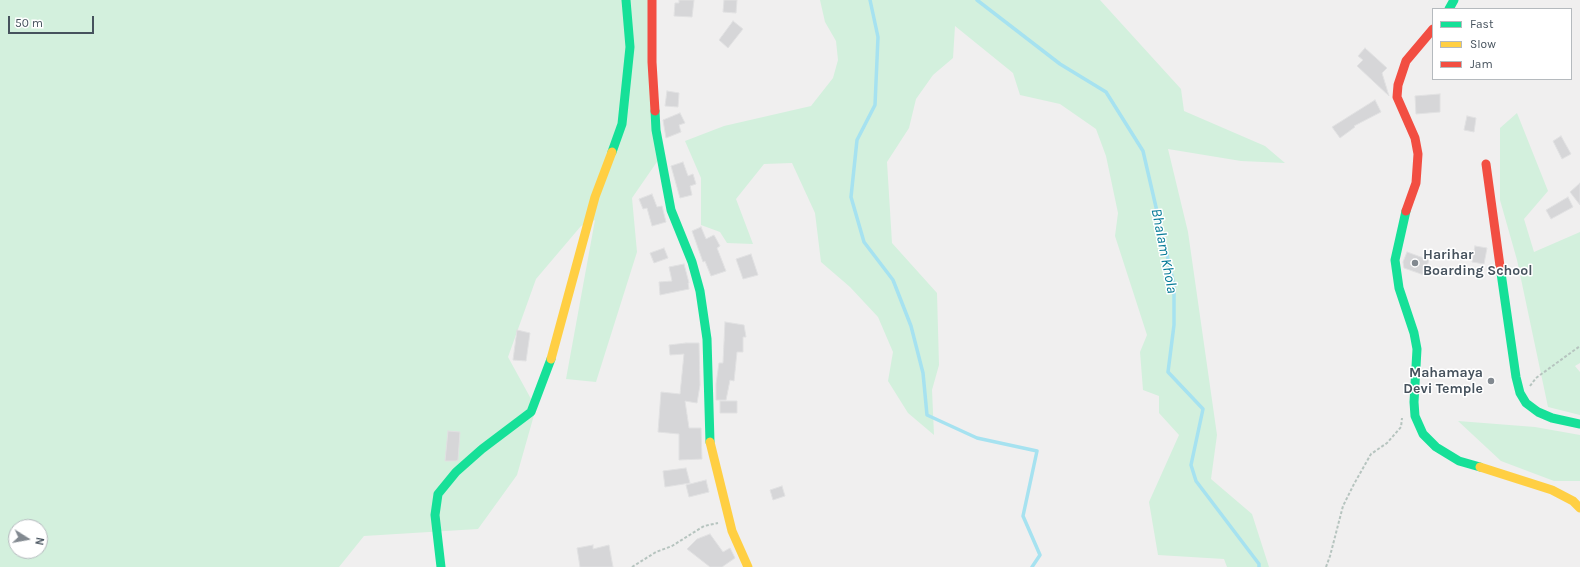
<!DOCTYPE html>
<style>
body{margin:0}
#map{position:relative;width:1580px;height:567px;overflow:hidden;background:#f0efef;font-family:Karla,sans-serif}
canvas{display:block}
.legend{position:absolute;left:1432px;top:8px;width:140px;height:72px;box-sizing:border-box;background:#fff;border:1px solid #b5babe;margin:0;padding:5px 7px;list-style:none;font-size:12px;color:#46525d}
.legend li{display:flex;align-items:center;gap:8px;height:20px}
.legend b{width:20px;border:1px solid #b5babe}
.north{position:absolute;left:8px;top:519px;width:40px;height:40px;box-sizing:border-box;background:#fff;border:1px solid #b5babe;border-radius:50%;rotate:101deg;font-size:11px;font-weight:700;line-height:16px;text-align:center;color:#46525d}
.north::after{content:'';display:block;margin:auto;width:14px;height:18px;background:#828990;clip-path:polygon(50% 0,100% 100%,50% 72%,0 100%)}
.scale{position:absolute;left:8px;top:16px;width:86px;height:18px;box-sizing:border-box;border:2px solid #46525d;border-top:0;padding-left:5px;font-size:12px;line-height:14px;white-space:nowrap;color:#46525d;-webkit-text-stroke:3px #fff;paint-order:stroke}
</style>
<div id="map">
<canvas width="1580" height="567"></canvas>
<ul class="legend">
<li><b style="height:5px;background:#16e098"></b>Fast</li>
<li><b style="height:5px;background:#ffcf43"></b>Slow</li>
<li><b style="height:5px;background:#f24e42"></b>Jam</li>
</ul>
<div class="north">N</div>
<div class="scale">50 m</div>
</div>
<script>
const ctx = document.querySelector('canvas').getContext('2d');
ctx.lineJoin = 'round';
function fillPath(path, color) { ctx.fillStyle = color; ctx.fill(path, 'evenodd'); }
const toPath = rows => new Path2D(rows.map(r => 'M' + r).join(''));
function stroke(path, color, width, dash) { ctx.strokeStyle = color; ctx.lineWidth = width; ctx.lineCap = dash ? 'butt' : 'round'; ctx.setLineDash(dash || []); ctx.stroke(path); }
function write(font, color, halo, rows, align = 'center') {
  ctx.font = font + ' Karla,sans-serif'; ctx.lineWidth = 3; ctx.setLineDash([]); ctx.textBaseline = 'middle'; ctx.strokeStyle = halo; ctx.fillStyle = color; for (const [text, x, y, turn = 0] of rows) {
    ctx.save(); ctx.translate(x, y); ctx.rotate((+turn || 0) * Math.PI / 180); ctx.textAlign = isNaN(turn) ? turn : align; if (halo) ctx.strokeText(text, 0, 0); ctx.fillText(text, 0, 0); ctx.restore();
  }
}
fillPath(toPath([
 [0,0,648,0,661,156,632,198,637,252,596,382,566,379,595,220,581,226,536,279,508,357,536,408,517,475,478,529,364,536,339,567,0,567],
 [16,527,40,527,40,551,16,551],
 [820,0,1100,0,1181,89,1184,111,1265,146,1285,163,1241,161,1168,149,1188,232,1217,435,1211,479,1252,514,1269,567,1227,567,1224,559,1158,555,1149,502,1179,435,1159,413,1159,396,1143,390,1140,352,1147,335,1115,236,1118,213,1106,156,1096,129,1060,104,1020,95,1013,73,955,26,953,58,933,75,916,99,909,128,887,162,892,243,937,293,939,365,932,390,934,435,908,413,888,381,893,352,878,317,850,287,821,262,815,213,792,163,764,164,736,199,753,244,727,243,720,232,701,225,701,178,685,141,724,126,811,106,833,78,838,60,836,41,825,22],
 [1517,113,1548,191,1524,219,1534,252,1580,232,1580,363,1575,366,1580,372,1580,415,1548,407,1517,260,1500,200,1500,128],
 [1458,421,1535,427,1580,435,1580,481,1554,481,1501,461]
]), '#d3f0dd');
stroke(toPath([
 [870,0,878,37,875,105,857,140,851,197,864,242,893,280,911,326,923,373,927,415,977,438,1037,451,1023,516,1040,555,1032,567],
 [977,0,1060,64,1106,92,1143,151,1174,285,1174,325,1168,372,1203,409,1191,465,1196,481,1259,564,1259,567]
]), '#a6e2f0', 3.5);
const building = toPath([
 [679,0,694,0,692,17,674,16,675,3,679,3,679,0],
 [724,0,737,0,736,13,723,12,724,0],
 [733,21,743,29,728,48,719,40,733,21],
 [1365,48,1387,68,1382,73,1389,96,1357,66,1363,60,1358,56,1365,48],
 [667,91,679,93,678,107,665,106,667,91],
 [1440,94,1440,112,1416,114,1415,96,1440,94],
 [1375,100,1381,112,1354,126,1355,127,1340,138,1332,127,1375,100],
 [680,113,685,123,679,125,681,132,666,138,663,120,680,113],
 [1467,116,1476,118,1474,132,1464,130,1467,116],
 [1561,136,1571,154,1562,159,1553,141,1561,136],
 [683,162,688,176,693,174,696,184,690,186,692,195,680,198,671,166,683,162],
 [1580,183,1580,205,1570,192,1580,183],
 [652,194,657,207,662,206,666,222,652,226,647,208,643,209,639,199,652,194],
 [1568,197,1573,207,1551,219,1546,210,1568,197],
 [701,227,706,239,714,235,720,246,717,248,726,271,711,276,705,261,703,262,692,231,701,227],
 [1475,246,1487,248,1484,264,1472,262,1475,246],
 [664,248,668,258,654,263,650,253,664,248],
 [1407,252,1429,260,1424,275,1404,268,1403,262,1407,252],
 [751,254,758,275,743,279,736,259,751,254],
 [684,264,689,283,688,283,689,289,660,295,659,282,672,281,669,267,684,264],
 [725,322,744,325,746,337,743,337,743,352,737,352,734,381,730,380,726,400,716,400,716,384,719,363,723,363,725,322],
 [517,330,530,333,526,361,513,360,517,330],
 [686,343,699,343,700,385,697,403,685,401,689,428,701,428,702,459,679,460,679,434,658,432,661,392,680,394,684,354,670,355,669,345,686,343],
 [720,401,737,401,737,413,720,413,720,401],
 [448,431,460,432,458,460,456,461,445,461,448,431],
 [686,468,690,483,665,487,663,471,686,468],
 [706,480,709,492,689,497,686,485,706,480],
 [782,486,785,496,773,500,770,490,782,486],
 [710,534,723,552,730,548,735,558,722,567,710,567,687,549,697,539,710,534],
 [593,545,593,549,609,545,613,567,580,567,577,548,593,545]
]);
fillPath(building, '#d6d6d8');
stroke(building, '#e1e1e2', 1);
stroke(toPath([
 [1530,386,1536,378,1580,346],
 [632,567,656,552,672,546,704,526,718,523],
 [1326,567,1330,556,1343,506,1354,484,1371,454,1387,443,1401,427,1402,418]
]), '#b6c4bf', 2, [3, 2]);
stroke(toPath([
 [1449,9,1454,0],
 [655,111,656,130,671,210,692,262,700,291,707,339,710,442],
 [612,152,622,124,630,47,626,0],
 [1406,211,1395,260,1399,288,1414,333,1417,349,1414,402,1415,416,1423,434,1436,447,1459,461,1480,467],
 [1500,266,1516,377,1520,393,1526,403,1538,412,1552,418,1580,424],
 [441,567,435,515,438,494,456,472,482,449,531,412,551,359]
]), '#16e098', 9);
stroke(toPath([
 [551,359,595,197,612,152],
 [710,442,732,531,748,567],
 [1480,467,1552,490,1573,501,1580,508]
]), '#ffcf43', 9);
stroke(toPath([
 [652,0,652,62,655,111],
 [1486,164,1500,266],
 [1406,211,1416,183,1418,154,1415,138,1397,97,1398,85,1406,61,1433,29]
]), '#f24e42', 9);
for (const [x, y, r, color] of [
 [1415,263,4,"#828990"],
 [1491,381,4,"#828990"]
]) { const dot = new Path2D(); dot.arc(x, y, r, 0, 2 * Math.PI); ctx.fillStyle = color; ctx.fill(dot); stroke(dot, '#fff', 1.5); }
write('bold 14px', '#46525d', '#fff', [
 ["Harihar",1423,255],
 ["Boarding School",1423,271],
 ["Mahamaya",1483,373,"right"],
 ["Devi Temple",1483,389,"right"]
], 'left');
write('italic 15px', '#087c98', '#fff', [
 ["Bhalam Khola",1164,251,79]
]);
</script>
